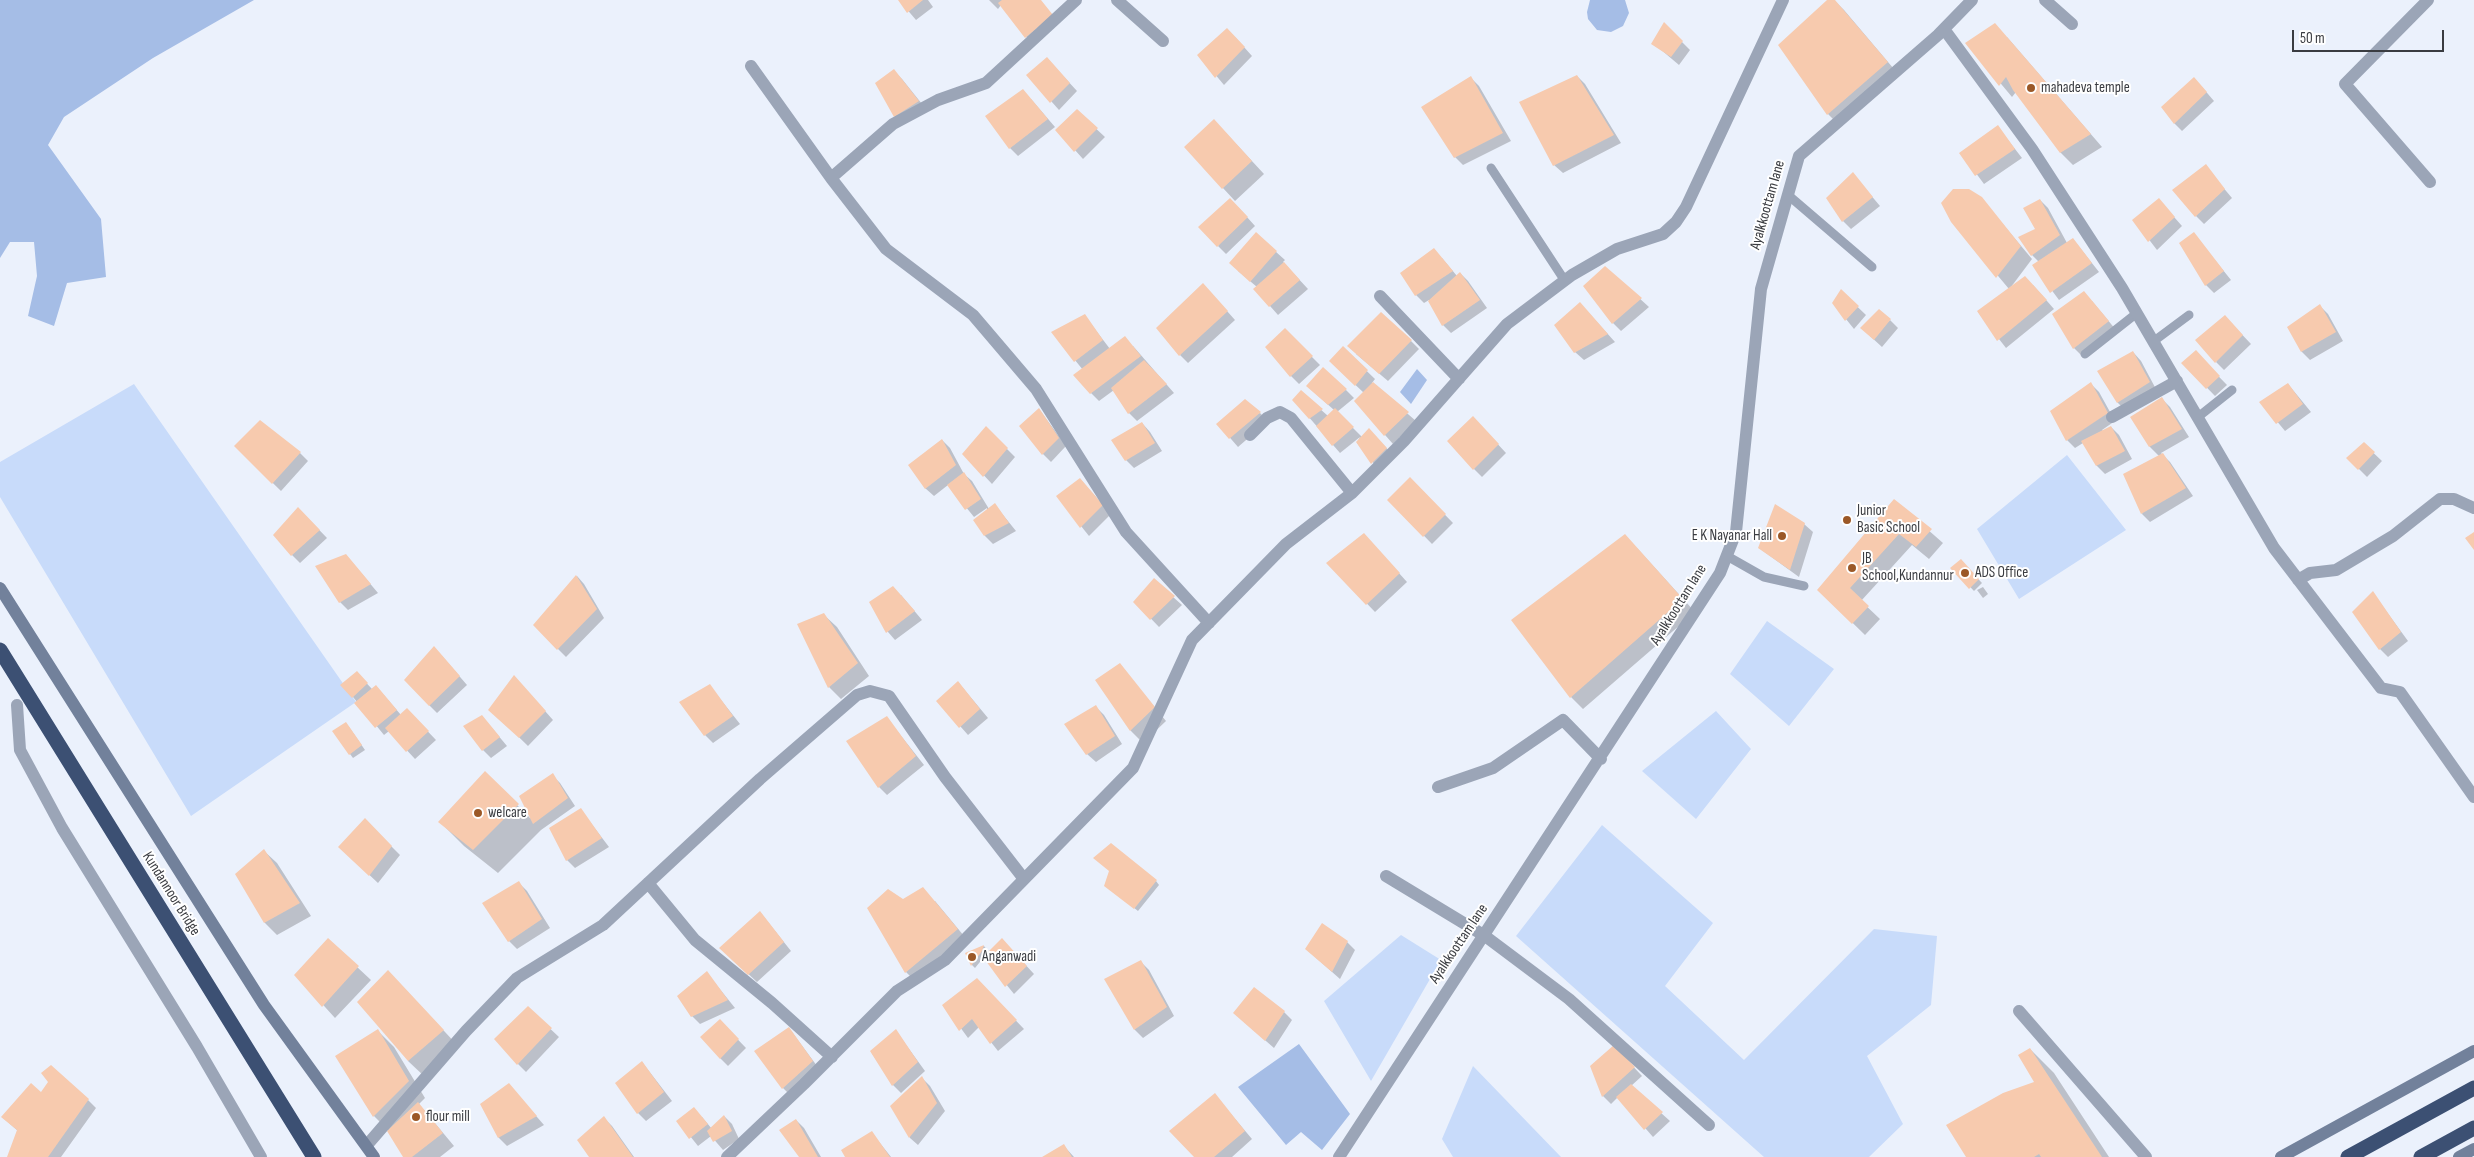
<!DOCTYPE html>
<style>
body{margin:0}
#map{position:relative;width:2474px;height:1157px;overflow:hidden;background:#ebf1fc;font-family:"Sofia Sans Condensed",sans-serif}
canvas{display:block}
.scale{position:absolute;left:2292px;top:30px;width:152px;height:22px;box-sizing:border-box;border:2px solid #3a3c41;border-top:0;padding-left:6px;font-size:15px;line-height:18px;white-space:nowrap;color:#3a3c41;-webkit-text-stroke:4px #fff;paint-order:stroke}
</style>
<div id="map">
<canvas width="2474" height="1157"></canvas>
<div class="scale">50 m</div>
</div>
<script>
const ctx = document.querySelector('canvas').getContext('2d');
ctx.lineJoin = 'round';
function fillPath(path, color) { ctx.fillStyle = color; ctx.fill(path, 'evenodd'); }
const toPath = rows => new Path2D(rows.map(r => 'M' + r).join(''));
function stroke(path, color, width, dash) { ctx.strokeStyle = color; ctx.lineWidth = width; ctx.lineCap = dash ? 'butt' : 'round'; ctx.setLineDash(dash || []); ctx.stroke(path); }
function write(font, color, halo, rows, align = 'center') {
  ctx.font = font + ' "Sofia Sans Condensed",sans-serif'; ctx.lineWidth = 4; ctx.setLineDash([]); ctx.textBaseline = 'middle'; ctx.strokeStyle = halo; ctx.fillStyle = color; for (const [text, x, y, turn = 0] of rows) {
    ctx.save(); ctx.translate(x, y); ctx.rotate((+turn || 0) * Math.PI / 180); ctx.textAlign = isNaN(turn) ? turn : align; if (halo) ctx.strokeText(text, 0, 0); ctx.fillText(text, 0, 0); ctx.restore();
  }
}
fillPath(toPath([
 [134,384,356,702,191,816,0,497,0,462],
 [2067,455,2126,530,2019,599,1977,529],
 [1767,621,1834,669,1789,726,1730,674],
 [1716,711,1751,749,1696,819,1642,771],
 [1602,825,1713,923,1665,986,1744,1060,1874,929,1937,936,1931,1005,1867,1056,1903,1124,1869,1157,1764,1157,1516,936],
 [1401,935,1441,960,1371,1081,1324,1001],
 [1473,1066,1561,1157,1453,1157,1442,1139]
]), '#c8dbfa');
fillPath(toPath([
 [0,0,254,0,153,58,64,117,48,145,101,219,106,277,67,283,54,326,28,316,37,276,34,242,10,242,0,258],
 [1590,0,1625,0,1629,13,1623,26,1611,32,1597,30,1588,19,1587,12],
 [1417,369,1427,380,1411,404,1400,392],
 [1299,1044,1350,1114,1322,1150,1301,1132,1286,1145,1238,1087]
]), '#a5bde6');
fillPath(toPath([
 [899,0,928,0,933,7,916,20],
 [989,0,1040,0,1033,45,1001,5,998,9],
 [1829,0,1834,0,1844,10,1899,75,1840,126,1828,114],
 [1664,24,1690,50,1679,65,1653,43],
 [1235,37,1252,56,1224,85,1199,55],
 [2007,37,2102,147,2073,165,2061,153,2016,92,2012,97,1967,43],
 [1055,67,1077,91,1059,110,1028,75],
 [894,71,902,79,926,109,895,117],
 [1577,76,1585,84,1621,143,1563,173,1554,165,1521,103],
 [1471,78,1479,86,1511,141,1463,165,1455,157],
 [2202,87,2214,101,2182,131,2174,123],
 [1031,99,1055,127,1018,156,1010,148],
 [1077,111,1105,137,1083,159,1057,130],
 [1998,127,2022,158,1984,184,1961,153],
 [1226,133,1264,174,1235,201,1185,147],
 [2205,166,2232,198,2204,224,2196,216],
 [1853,174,1880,206,1851,229,1843,221],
 [1981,198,2032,259,2011,287,2033,285,2054,309,2006,348,1978,312,2009,289,1952,221],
 [2040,200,2048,208,2067,243,2073,239,2099,272,2059,300,2033,265,2039,262,2032,255],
 [2159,200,2182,226,2157,250,2134,220],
 [1238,207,1255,226,1226,254,1218,246],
 [1256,234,1285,260,1283,262,1308,289,1278,315,1255,289,1257,287,1238,271],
 [2194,234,2231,280,2214,293,2206,285],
 [1442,258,1457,276,1460,273,1468,281,1487,308,1451,333,1443,325,1429,300,1424,303,1416,295],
 [1605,267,1649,307,1621,331,1613,323],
 [1841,291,1866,315,1854,329,1833,303],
 [1211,293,1235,320,1188,363,1180,355],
 [2092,301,2116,330,2082,356,2074,348,2054,314],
 [2320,306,2328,314,2343,341,2310,360,2302,352,2288,327],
 [1588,312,1615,342,1584,360,1575,352],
 [1085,316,1110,349,1133,346,1174,393,1137,421,1129,413,1114,390,1099,401,1091,393,1083,370,1053,333],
 [1890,320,1898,328,1882,347,1870,336],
 [2233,325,2251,344,2224,370,2216,362],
 [1285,330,1320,365,1299,384,1291,376],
 [1411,341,1419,349,1388,381,1356,354],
 [1343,348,1375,379,1372,383,1416,421,1393,444,1355,401,1364,393,1330,361],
 [2133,352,2141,361,2157,391,2126,411,2118,403,2099,372],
 [2195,352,2227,385,2215,396,2183,363],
 [2091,384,2099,392,2115,421,2102,430,2103,431,2111,427,2119,435,2132,459,2105,474,2097,466,2083,443,2075,448,2067,440],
 [2288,384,2311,412,2285,431,2261,402],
 [1346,390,1354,398,1337,412,1362,437,1369,430,1395,457,1380,471,1357,443,1360,437,1340,453,1294,400,1301,392,1328,416,1334,410,1316,394],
 [2162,399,2170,407,2189,437,2161,453,2170,462,2193,496,2150,522,2142,514,2159,456,2150,447,2132,418],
 [1039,409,1066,446,1051,462,1043,454],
 [1260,413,1268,421,1238,447,1218,424],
 [1142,423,1150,432,1162,451,1134,468,1126,460],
 [1481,426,1506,453,1482,477,1474,469],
 [986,428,1015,457,992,484,964,454],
 [942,440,950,448,964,474,972,481,989,509,995,505,1016,531,993,544,985,536,987,508,974,517,948,485,934,496,925,488],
 [2364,444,2382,461,2367,477,2348,458],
 [235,446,300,453,308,461,281,491],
 [1080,479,1111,514,1089,536,1057,496],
 [1410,479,1453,523,1432,544,1389,500],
 [1894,500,1943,543,1929,559,1912,545,1861,601,1880,619,1865,635,1819,590],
 [298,508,327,538,300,563,292,555],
 [1804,524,1813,532,1799,577,1759,548],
 [1372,543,1407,582,1375,612,1328,563],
 [1637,548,1695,612,1583,709,1571,697],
 [346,555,378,593,348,610,340,602],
 [1961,561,1982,583,1974,591,1952,568],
 [577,576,584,584,604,618,566,657,534,625],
 [1154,580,1182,605,1159,627,1135,602],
 [1983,587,1988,594,1983,598,1977,590],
 [2373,593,2408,641,2388,657,2380,649],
 [901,595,922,620,895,640,888,632,871,602],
 [824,615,837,627,869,676,841,699,829,687],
 [442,656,467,685,437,713,429,705],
 [1120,665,1166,721,1143,743,1131,731,1097,681],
 [356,672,372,689,376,686,401,715,415,718,436,740,415,759,389,731,384,735,353,697],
 [958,682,988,718,968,735,938,701],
 [522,685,553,720,528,746,490,709],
 [710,686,740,724,713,743,705,735],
 [1096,707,1104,715,1122,744,1096,762,1087,754],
 [482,716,507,746,491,758,483,750],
 [887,718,924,765,887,795,879,787],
 [349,727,365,750,353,758,350,754],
 [485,773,530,818,552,775,560,783,575,806,541,830,498,873,464,846,440,822],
 [581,810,609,847,575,868,567,860],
 [365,820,400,855,378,883,348,855],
 [264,851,277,863,311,916,277,935,265,923,237,874],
 [1110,871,1156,881,1159,885,1138,911,1110,889],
 [519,883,527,891,550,928,517,949,509,941],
 [903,901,935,901,969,942,918,984,906,972],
 [760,912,791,951,757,982,729,956],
 [328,940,371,980,335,1018,296,975],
 [1347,942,1355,950,1340,979,1306,949],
 [984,946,987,950,985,957,1010,948,1034,974,1014,994,984,957,975,968,972,965,967,953],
 [1141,962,1149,970,1174,1016,1143,1038,1135,1030,1106,980],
 [707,973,735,1008,700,1024,692,1016],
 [977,980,1024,1029,998,1051,979,1027,968,1038,944,1005],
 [404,988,459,1047,425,1077,408,1061],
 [528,1008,559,1037,526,1072,518,1064],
 [1284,1012,1292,1020,1274,1048,1243,1021],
 [720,1021,746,1048,728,1066,720,1058],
 [789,1028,820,1070,791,1096,783,1088],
 [377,1030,394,1047,425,1098,419,1104,454,1146,440,1157,405,1157,389,1131,374,1116],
 [896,1031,925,1071,901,1093,893,1085,871,1052],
 [1614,1046,1642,1076,1631,1086,1670,1121,1653,1137,1618,1097,1611,1104,1603,1096,1592,1067],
 [2030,1049,2054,1073,2109,1157,1967,1157,2036,1082],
 [642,1062,672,1101,646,1121,638,1113],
 [922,1078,930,1086,945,1111,918,1145,910,1138,892,1106],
 [516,1093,544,1125,507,1146,499,1138,482,1104],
 [41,1094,88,1100,96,1108,61,1157,9,1157,18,1131,2,1117],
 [1215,1095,1252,1139,1232,1157,1196,1157],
 [724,1116,732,1124,739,1139,723,1150,711,1136,698,1146,678,1121,702,1117,712,1129],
 [604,1118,612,1126,634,1157,590,1157],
 [796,1120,804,1128,821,1157,801,1157],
 [872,1133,891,1157,847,1157],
 [1064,1146,1074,1157,1045,1157]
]), '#0003');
fillPath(toPath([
 [898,0,923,0,907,13],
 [1002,0,1041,0,1053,15,1025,38,998,3],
 [1827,0,1835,0,1888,62,1827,115,1778,45],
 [1664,22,1683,41,1671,57,1651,44],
 [1995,23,2091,134,2060,153,2013,90,2006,77,1999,86,1965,43],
 [1227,28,1245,47,1215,78,1197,55],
 [1047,57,1070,83,1050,103,1026,75],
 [894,69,919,101,894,117,875,83],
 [1577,75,1614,135,1553,166,1519,102],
 [1471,76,1503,133,1454,158,1421,107],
 [2194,77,2207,92,2174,124,2161,107],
 [1023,89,1048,119,1009,149,985,116],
 [1077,109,1098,128,1074,152,1055,130],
 [1214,119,1252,161,1222,189,1184,147],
 [1998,125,2015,149,1975,176,1959,153],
 [2206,164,2225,189,2195,217,2172,190],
 [1853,172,1873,197,1842,222,1826,198],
 [1953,189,1969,189,1982,197,2021,246,1996,278,1951,222,1941,203],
 [1230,198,1248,217,1217,247,1198,227],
 [2159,198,2175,217,2148,242,2132,220],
 [2040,199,2060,235,2031,256,2018,237,2035,229,2023,208],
 [1256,232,1277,251,1250,282,1229,263],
 [2194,232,2224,271,2205,286,2179,243],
 [2073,238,2092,263,2050,293,2032,265],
 [1434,248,1453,271,1415,296,1400,273],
 [1284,262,1300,280,1269,307,1253,289],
 [1605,266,1642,298,1612,324,1583,286],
 [1460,272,1480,300,1442,326,1428,301],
 [2025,276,2047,300,1997,341,1977,311],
 [1203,283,1228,311,1179,356,1156,328],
 [1841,289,1859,306,1845,321,1832,303],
 [2084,291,2109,321,2073,349,2052,314],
 [1580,302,1608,334,1574,353,1554,325],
 [2320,304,2336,332,2301,352,2287,327],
 [1879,309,1891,319,1874,340,1860,328],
 [1381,312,1412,340,1379,374,1347,346],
 [1085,314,1103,340,1074,362,1051,332],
 [2225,315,2243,335,2215,363,2195,340],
 [1285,328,1313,356,1290,377,1265,347],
 [1125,336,1141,356,1090,394,1073,375],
 [1343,346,1368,370,1355,386,1329,361],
 [2196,350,2220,376,2206,389,2181,363],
 [2133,351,2150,382,2117,403,2097,371],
 [1144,360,1167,384,1128,414,1111,388],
 [1323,367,1347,389,1328,405,1306,386],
 [1373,382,1409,412,1384,436,1354,401],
 [2091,382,2108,413,2066,441,2050,411],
 [2288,383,2303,404,2276,424,2259,402],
 [1301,390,1323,409,1309,419,1292,400],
 [2162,397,2182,429,2149,447,2130,417],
 [1245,399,1261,412,1229,439,1216,424],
 [1039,408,1059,438,1042,455,1019,426],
 [1335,408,1354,427,1332,446,1316,426],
 [1473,416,1499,444,1473,470,1447,441],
 [260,420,301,452,272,484,234,446],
 [1142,422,1155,443,1125,461,1111,440],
 [986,426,1008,448,983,477,962,454],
 [2111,426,2125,451,2096,466,2081,441],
 [1369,428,1387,448,1371,464,1356,442],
 [942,439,956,465,925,489,908,465],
 [2364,442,2375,452,2358,470,2346,458],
 [2163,453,2186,488,2141,514,2123,474],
 [964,472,981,499,965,510,947,485],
 [1410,477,1446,514,1423,537,1387,500],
 [1080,478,1103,505,1080,528,1056,496],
 [1894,499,1932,529,1916,547,1899,534,1850,588,1869,606,1852,624,1817,590],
 [995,503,1009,523,984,536,973,520],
 [1775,504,1805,523,1790,570,1758,548],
 [298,507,320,530,291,556,273,535],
 [2474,532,2474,550,2465,538],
 [1364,533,1400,573,1366,605,1326,563],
 [1625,534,1683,599,1570,698,1511,620],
 [346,554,371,584,339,603,315,566],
 [1961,559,1979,579,1969,589,1950,568],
 [576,575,597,609,557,650,533,625],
 [1154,578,1175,596,1150,620,1133,602],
 [893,586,915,611,886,633,869,602],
 [2373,591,2401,632,2379,650,2352,612],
 [824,613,858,663,828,688,797,624],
 [434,646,460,676,429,706,404,680],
 [1120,663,1155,707,1130,731,1095,680],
 [357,671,368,683,352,698,340,685],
 [514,675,546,711,519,738,488,710],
 [958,681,980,709,959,728,936,701],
 [710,684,733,716,704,736,679,702],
 [376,685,397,710,375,728,354,703],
 [1096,705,1115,736,1086,755,1064,724],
 [407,708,429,731,406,752,385,728],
 [482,715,500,737,482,751,463,726],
 [887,716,916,756,878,788,846,741],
 [346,722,362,745,349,755,332,731],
 [485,771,519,804,473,850,438,822],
 [553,773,568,798,533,824,519,796],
 [581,808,602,838,566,861,549,828],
 [365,818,392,846,369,876,338,847],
 [1111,843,1157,880,1134,909,1104,886,1109,871,1093,858],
 [264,849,300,903,264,923,235,874],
 [519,881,542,919,508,942,482,903],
 [923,887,958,929,905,973,867,908,888,889,903,899],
 [760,911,784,942,748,975,719,948],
 [1322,923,1348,941,1332,972,1305,949],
 [328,938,359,966,322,1007,294,975],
 [1002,938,1027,966,1005,987,983,957],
 [984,945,982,951,971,966,965,953],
 [1141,960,1167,1007,1134,1030,1104,979],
 [388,970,444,1030,408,1061,357,1002],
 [707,971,728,1000,691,1017,677,996],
 [977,978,1017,1020,990,1044,972,1019,959,1031,942,1005],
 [1254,987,1285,1011,1265,1041,1233,1013],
 [528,1006,552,1028,517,1065,494,1039],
 [720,1019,739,1039,720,1059,700,1037],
 [789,1027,813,1061,782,1089,754,1051],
 [378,1029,409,1081,373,1117,335,1056],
 [896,1029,918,1062,892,1086,870,1051],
 [1614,1045,1635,1067,1602,1097,1590,1066],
 [2030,1048,2102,1157,2041,1157,2039,1154,2034,1157,1966,1157,1946,1125,2003,1093,2034,1082,2018,1055],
 [642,1061,664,1092,637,1114,615,1083],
 [51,1065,89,1099,48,1157,7,1157,17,1130,1,1117,31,1083,41,1092,48,1082,41,1073],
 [922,1076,937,1103,909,1138,890,1106],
 [509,1083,537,1116,498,1138,480,1104],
 [1631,1084,1663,1112,1644,1130,1616,1097],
 [1215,1093,1245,1131,1214,1157,1194,1157,1169,1131],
 [418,1102,443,1133,412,1157,403,1157,387,1131],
 [694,1107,708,1124,689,1139,676,1121],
 [724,1115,732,1131,713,1142,707,1131],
 [604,1116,633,1157,589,1157,577,1140],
 [796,1119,818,1157,799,1157,779,1130],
 [872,1131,890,1157,845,1157,841,1150],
 [1064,1144,1072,1157,1042,1157]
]), '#f7caae');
stroke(toPath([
 [1491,168,1565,281],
 [1788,195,1872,267],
 [2154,341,2189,315],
 [2085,354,2137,313],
 [2198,417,2232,390],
 [1727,556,1764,577,1804,586]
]), '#9ba5b7', 9);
stroke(toPath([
 [1076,0,986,83,938,100,893,124,831,178,886,249,973,315,1036,389,1126,532,1209,623],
 [1117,0,1163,41],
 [2045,0,2072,24],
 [2428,0,2345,84,2430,182],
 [1944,29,2032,149,2122,288,2274,548,2381,688,2400,692,2474,797],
 [751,66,831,178],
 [1380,296,1459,379],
 [2112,417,2177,381],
 [1250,435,1267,418,1280,412,1291,418,1352,493],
 [2298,580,2310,573,2336,570,2393,536,2440,499,2454,499,2474,508],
 [17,705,20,750,62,828,197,1047,261,1157],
 [1438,787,1493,768,1563,720,1601,759],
 [1386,876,1485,936,1569,999,1709,1125],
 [648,883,695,940,772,1003,832,1057],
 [2019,1011,2146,1157],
 [367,1145,466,1031,517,978,603,925,760,779,857,695,870,691,889,696,945,777,1024,879],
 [727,1157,804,1084,897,991,945,960,1133,768,1192,640,1286,544,1352,493,1404,441,1507,324,1572,275,1617,249,1663,234,1676,222,1686,207,1783,0],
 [1339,1157,1720,573,1736,532,1761,289,1799,156,1938,35,1972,0]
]), '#9ba5b7', 12);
stroke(toPath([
 [0,588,264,1005,374,1157],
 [2281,1157,2474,1051],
 [2459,1157,2474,1149]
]), '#72819b', 12);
stroke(toPath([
 [0,650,314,1157],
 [2348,1157,2474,1088],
 [2421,1157,2474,1128]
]), '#3c5073', 15);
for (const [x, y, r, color] of [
 [2031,88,5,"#9b5827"],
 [1847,520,5,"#9b5827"],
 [1782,536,5,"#9b5827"],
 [1852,568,5,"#9b5827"],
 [1965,573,5,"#9b5827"],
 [478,813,5,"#9b5827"],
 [972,957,5,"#9b5827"],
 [416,1117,5,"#9b5827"]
]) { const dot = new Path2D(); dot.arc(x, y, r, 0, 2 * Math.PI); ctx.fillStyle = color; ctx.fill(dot); stroke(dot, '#fff', 2); }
write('15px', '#3a3c41', '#fff', [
 ["mahadeva temple",2041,88],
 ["Junior",1857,511],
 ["Basic School",1857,528],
 ["E K Nayanar Hall",1772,536,"right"],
 ["JB",1862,559],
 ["School,Kundannur",1862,576],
 ["ADS Office",1975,573],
 ["welcare",488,813],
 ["Anganwadi",982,957],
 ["flour mill",426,1117]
], 'left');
write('15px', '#3a3c41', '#fff', [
 ["Ayalkkoottam lane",1768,205,-74],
 ["Ayalkkoottam lane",1679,605,-58],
 ["Kundannoor Bridge",171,894,58],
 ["Ayalkkoottam lane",1459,944,-56]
]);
</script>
